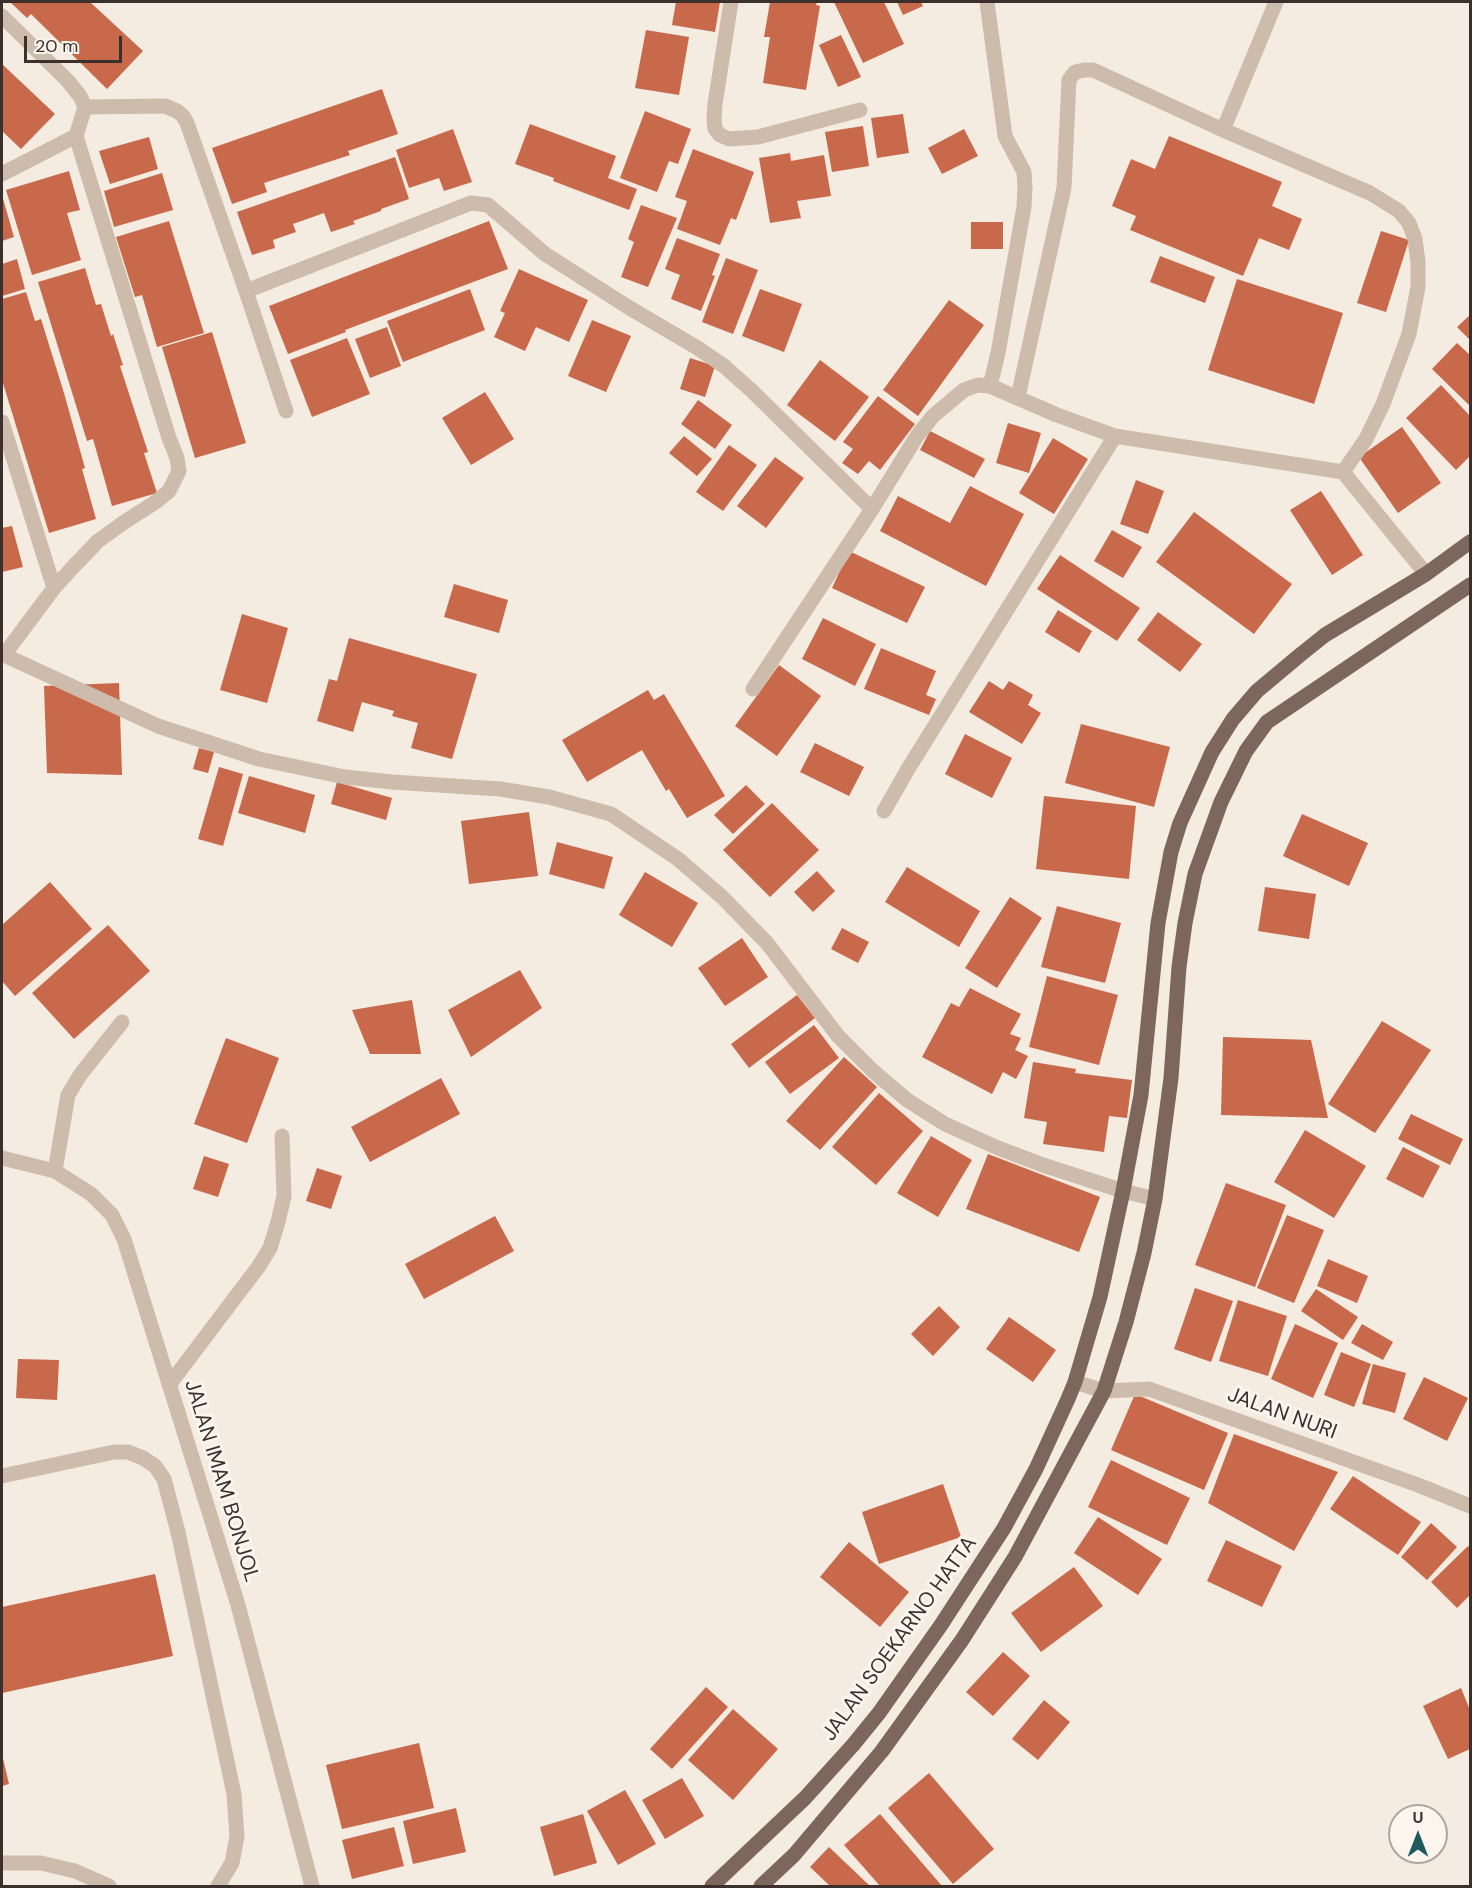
<!DOCTYPE html>
<style>
body{margin:0}
#map{position:relative;width:1472px;height:1888px;overflow:hidden;background:#f4ebe1;font-family:"DM Sans",sans-serif}
canvas{display:block}
.frame{position:absolute;inset:0;border:3px solid #3b302b;pointer-events:none}
.north{position:absolute;left:1388px;top:1804px;width:60px;height:60px;box-sizing:border-box;background:#fbf5ee;border:2px solid #aea6a0;border-radius:50%;rotate:0deg;font-size:16px;font-weight:700;line-height:24px;text-align:center;color:#3b302b}
.north::after{content:'';display:block;margin:auto;width:21px;height:27px;background:#1f5a5e;clip-path:polygon(50% 0,100% 100%,50% 72%,0 100%)}
.scale{position:absolute;left:24px;top:36px;width:98px;height:27px;box-sizing:border-box;border:3px solid #3b302b;border-top:0;padding-left:8px;font-size:18px;line-height:21px;white-space:nowrap;color:#3b302b;-webkit-text-stroke:4px #fbf5ee;paint-order:stroke}
</style>
<div id="map">
<canvas width="1472" height="1888"></canvas>
<div class="frame"></div>
<div class="north">U</div>
<div class="scale">20 m</div>
</div>
<script>
const ctx = document.querySelector('canvas').getContext('2d');
ctx.lineJoin = 'round';
function fillPath(path, color) { ctx.fillStyle = color; ctx.fill(path, 'evenodd'); }
const toPath = rows => new Path2D(rows.map(r => 'M' + r).join(''));
function stroke(path, color, width, dash) { ctx.strokeStyle = color; ctx.lineWidth = width; ctx.lineCap = dash ? 'butt' : 'round'; ctx.setLineDash(dash || []); ctx.stroke(path); }
function write(font, color, halo, rows, align = 'center') {
  ctx.font = font + ' "DM Sans",sans-serif'; ctx.lineWidth = 6; ctx.setLineDash([]); ctx.textBaseline = 'middle'; ctx.strokeStyle = halo; ctx.fillStyle = color; for (const [text, x, y, turn = 0] of rows) {
    ctx.save(); ctx.translate(x, y); ctx.rotate((+turn || 0) * Math.PI / 180); ctx.textAlign = isNaN(turn) ? turn : align; if (halo) ctx.strokeText(text, 0, 0); ctx.fillText(text, 0, 0); ctx.restore();
  }
}
fillPath(toPath([
 [10,2,90,2,143,51,107,89,31,14,27,18],
 [676,2,720,2,715,32,672,25],
 [770,2,817,2,816,5,820,6,806,90,763,83,770,37,764,37],
 [834,2,884,2,904,44,863,63],
 [897,2,921,2,923,6,903,15],
 [646,30,689,37,679,95,635,88],
 [841,35,861,77,838,87,819,45],
 [2,64,55,114,21,149,2,131],
 [382,89,398,134,348,151,350,155,264,183,267,192,232,204,212,148],
 [645,111,691,129,678,164,669,161,657,192,620,178],
 [903,114,909,153,877,158,871,118],
 [530,124,616,156,608,178,637,189,629,210,553,181,554,178,515,164],
 [863,126,869,166,832,172,825,132],
 [453,129,472,182,444,191,439,178,409,188,396,150],
 [964,129,978,156,942,174,928,148],
 [1169,136,1282,182,1272,206,1302,219,1289,250,1259,238,1243,276,1130,230,1136,216,1112,206,1131,159,1155,169],
 [149,137,158,169,110,184,99,151],
 [693,149,754,172,736,220,731,218,720,245,677,229,687,201,675,197],
 [790,153,791,161,824,155,831,196,797,201,801,218,770,223,759,158],
 [395,157,409,199,381,209,381,211,353,221,355,224,331,232,324,213,293,224,296,232,273,240,275,248,252,255,237,212],
 [69,171,80,210,67,213,81,260,32,275,6,190],
 [162,173,173,210,114,227,104,191],
 [2,195,14,237,2,241],
 [641,205,677,218,648,287,621,277,634,242,628,239],
 [169,221,204,333,157,347,142,295,135,297,116,237],
 [489,221,508,269,345,330,346,332,288,354,269,306],
 [971,222,1003,222,1003,249,971,249],
 [1381,231,1409,240,1386,312,1357,303],
 [677,238,720,254,712,275,715,276,701,311,671,299,680,275,665,269],
 [1160,256,1215,277,1205,303,1150,282],
 [726,258,758,270,733,334,702,322],
 [17,259,25,289,2,296,2,264],
 [85,268,96,305,101,304,111,336,113,334,123,365,120,366,148,452,144,453,157,493,112,506,93,439,87,441,38,282],
 [519,269,588,300,569,342,536,327,525,351,494,337,505,313,500,311],
 [1237,279,1343,313,1314,404,1208,370],
 [470,289,485,330,403,362,387,321],
 [760,289,802,304,784,352,742,336],
 [26,292,35,321,41,319,64,393,85,468,82,469,96,519,49,533,2,380,2,299],
 [949,300,984,325,918,416,883,390],
 [1470,315,1470,340,1457,327],
 [592,320,631,336,606,392,568,376],
 [387,327,401,366,370,378,355,339],
 [212,332,246,443,195,458,162,347],
 [347,338,370,394,312,417,290,360],
 [1457,343,1470,355,1470,406,1432,369],
 [690,358,715,366,705,397,680,389],
 [820,360,869,397,835,441,787,405],
 [1441,385,1470,416,1470,456,1456,470,1406,418],
 [485,392,514,439,471,465,442,418],
 [878,396,915,424,880,470,869,461,858,474,842,463,853,449,843,442],
 [698,400,732,425,715,449,681,424],
 [1008,423,1041,433,1029,473,996,463],
 [1402,427,1441,483,1398,513,1359,457],
 [930,431,985,459,974,478,920,450],
 [684,436,712,459,697,476,669,453],
 [1053,438,1088,459,1054,514,1019,493],
 [729,445,757,465,723,511,696,492],
 [775,457,804,478,766,528,737,506],
 [1136,480,1164,491,1148,534,1120,524],
 [970,486,1024,514,986,586,880,531,898,496,950,523],
 [1321,491,1363,555,1332,575,1290,510],
 [1194,512,1292,584,1254,634,1156,562],
 [12,526,23,567,2,572,2,528],
 [1112,530,1142,547,1123,578,1094,561],
 [849,551,925,587,907,623,832,588],
 [1060,555,1140,608,1117,641,1037,589],
 [454,584,508,600,499,633,444,617],
 [1058,610,1092,631,1079,653,1045,632],
 [1158,612,1202,644,1180,672,1137,640],
 [242,614,288,628,267,703,220,690],
 [823,618,876,644,855,686,802,659],
 [349,638,477,674,452,759,411,748,418,723,392,716,394,711,362,702,353,732,317,721,329,679,337,681],
 [881,648,936,671,926,695,936,699,929,715,864,689],
 [779,665,821,696,777,756,735,726],
 [989,681,1003,690,1009,681,1033,695,1028,705,1041,713,1022,744,969,712],
 [119,683,122,775,47,773,44,686],
 [648,690,654,700,664,694,725,796,687,818,669,789,666,791,642,750,587,782,562,740],
 [1081,724,1170,747,1154,807,1065,783],
 [965,734,1012,758,992,798,945,774],
 [815,743,864,767,849,796,800,772],
 [199,748,214,752,208,773,193,769],
 [219,767,243,774,223,846,198,839],
 [249,776,315,795,305,833,238,813],
 [337,782,392,798,386,820,331,804],
 [746,785,765,804,733,834,714,815],
 [1044,796,1136,806,1129,879,1036,869],
 [772,803,819,850,770,897,723,850],
 [529,812,538,876,469,884,461,821],
 [1302,814,1368,843,1349,886,1283,856],
 [557,842,613,857,604,889,549,874],
 [907,867,980,911,959,947,885,902],
 [817,871,835,891,813,912,794,892],
 [645,872,698,903,672,947,619,915],
 [50,882,92,929,15,996,2,981,2,925],
 [1265,887,1316,894,1309,939,1258,931],
 [1010,897,1042,918,997,988,965,968],
 [1057,906,1121,923,1105,983,1041,967],
 [108,925,150,971,74,1039,32,993],
 [842,928,869,942,858,963,831,949],
 [742,938,768,977,725,1006,698,968],
 [520,970,542,1008,471,1057,448,1010],
 [1047,976,1118,995,1099,1065,1029,1047],
 [970,988,1021,1014,1010,1034,1021,1038,1015,1050,1028,1056,1016,1079,1003,1072,992,1094,922,1057,951,1003,959,1007],
 [797,995,815,1018,749,1068,731,1044],
 [412,1000,421,1054,370,1054,352,1010],
 [1382,1021,1431,1050,1375,1133,1328,1104],
 [814,1025,839,1058,790,1094,765,1062],
 [1223,1037,1311,1040,1328,1118,1221,1115],
 [226,1038,279,1058,247,1143,194,1124],
 [844,1057,877,1087,820,1150,786,1121],
 [1033,1062,1076,1069,1075,1073,1132,1080,1127,1118,1109,1116,1104,1152,1043,1144,1047,1122,1024,1118],
 [441,1078,460,1114,370,1162,351,1127],
 [879,1093,923,1131,876,1185,832,1147],
 [1411,1114,1463,1139,1450,1165,1398,1139],
 [1305,1130,1366,1166,1334,1218,1274,1182],
 [931,1136,972,1160,938,1217,897,1193],
 [1403,1147,1440,1166,1423,1198,1386,1179],
 [988,1154,1100,1197,1079,1252,966,1209],
 [204,1156,229,1164,218,1197,193,1189],
 [317,1168,342,1176,331,1209,306,1201],
 [1226,1183,1286,1205,1255,1287,1195,1265],
 [1287,1215,1324,1230,1294,1303,1257,1288],
 [495,1216,514,1251,424,1299,405,1264],
 [1328,1259,1368,1276,1357,1303,1317,1286],
 [1195,1288,1233,1301,1211,1362,1174,1349],
 [1316,1289,1358,1317,1343,1340,1301,1311],
 [1238,1300,1287,1316,1268,1376,1219,1361],
 [939,1306,960,1327,933,1356,911,1334],
 [1009,1317,1056,1350,1033,1382,986,1349],
 [1295,1324,1338,1343,1313,1398,1271,1379],
 [1362,1324,1393,1342,1383,1360,1351,1343],
 [1341,1352,1371,1364,1354,1407,1324,1395],
 [18,1359,59,1360,57,1400,16,1398],
 [1373,1364,1406,1373,1395,1413,1362,1404],
 [1424,1377,1468,1398,1447,1441,1403,1419],
 [1135,1394,1228,1433,1204,1490,1111,1450],
 [1234,1434,1338,1472,1294,1551,1208,1503],
 [1111,1460,1190,1498,1167,1545,1088,1507],
 [1353,1476,1421,1522,1398,1555,1330,1509],
 [943,1484,961,1537,879,1564,862,1512],
 [1098,1517,1162,1559,1138,1595,1074,1553],
 [1431,1523,1457,1547,1427,1580,1401,1557],
 [1226,1540,1282,1566,1262,1607,1207,1581],
 [849,1542,909,1592,880,1627,820,1577],
 [1468,1546,1470,1548,1470,1595,1457,1608,1431,1582],
 [1074,1567,1103,1606,1041,1652,1011,1613],
 [155,1574,173,1656,2,1693,2,1607],
 [1003,1652,1030,1676,993,1716,966,1692],
 [706,1687,728,1707,672,1769,650,1749],
 [1461,1688,1470,1710,1470,1749,1448,1759,1423,1706],
 [1044,1700,1070,1722,1038,1760,1012,1739],
 [733,1709,778,1749,733,1800,688,1760],
 [419,1743,434,1808,342,1829,326,1765],
 [2,1754,9,1784,2,1786],
 [929,1773,994,1849,953,1884,888,1808],
 [682,1778,704,1816,665,1839,642,1800],
 [625,1790,656,1844,618,1865,587,1811],
 [456,1808,466,1852,413,1864,403,1821],
 [583,1814,597,1863,554,1876,540,1827],
 [880,1814,942,1886,880,1886,844,1845],
 [394,1827,404,1866,352,1879,342,1840],
 [829,1847,870,1886,830,1886,810,1867]
]), '#c8694b');
stroke(toPath([
 [731,2,715,104,714,119,715,129,720,135,729,139,758,137,860,110],
 [987,2,1005,136,1024,172,1025,187,1024,207,998,353,990,386],
 [2,16,68,81,80,96,85,107,76,136,169,438,177,458,179,471,169,491,157,501,123,523,98,541,74,566,54,588,4,655,158,726,259,759,345,777,392,782,500,789,549,797,611,814,678,859,722,897,767,943,838,1036,873,1071,907,1100,945,1124,998,1148,1043,1165,1123,1191,1155,1199],
 [85,107,165,106,177,111,183,116,187,123,246,291,286,411],
 [1223,130,1276,2],
 [2,174,76,136],
 [246,291,471,203,488,205,545,254,628,307,696,347,724,366,751,390,872,509,917,436,933,416,964,390,978,385,990,386,1057,415,1115,436],
 [1018,397,1064,188,1069,80,1075,72,1084,70,1093,70,1223,130,1370,193,1399,211,1409,223,1415,239,1418,262,1418,287,1409,334,1383,404,1366,439,1343,472],
 [2,422,54,588],
 [753,689,872,509],
 [884,811,908,769,1115,436,1343,472,1426,574],
 [2,1158,55,1171,91,1194,112,1215,124,1239,238,1605,312,1886],
 [55,1171,68,1095,80,1075,122,1022],
 [1075,1382,1104,1391,1149,1389,1418,1485,1470,1506],
 [169,1385,259,1266,270,1248,278,1222,284,1196,282,1136],
 [2,1476,114,1452,128,1452,143,1458,155,1466,164,1479,178,1532,234,1794,237,1836,232,1863,218,1886],
 [2,1863,41,1863,75,1871,109,1886]
]), '#cdbbac', 15);
stroke(toPath([
 [712,1886,805,1798,853,1745,879,1713,941,1625,1004,1528,1036,1469,1068,1399,1075,1382,1100,1297,1123,1191,1141,1095,1158,923,1171,852,1180,823,1212,752,1233,719,1257,691,1300,655,1325,635,1426,574,1470,542],
 [761,1886,794,1855,882,1751,962,1640,1015,1557,1104,1391,1126,1322,1144,1253,1155,1199,1171,1078,1179,967,1185,923,1195,874,1221,802,1246,751,1267,722,1470,585]
]), '#7d675c', 15);
write('21px', '#3b302b', '#fbf5ee', [
 ["JALAN NURI",1282,1414,20],
 ["JALAN IMAM BONJOL",221,1481,73],
 ["JALAN SOEKARNO HATTA",900,1639,-54]
]);
</script>
